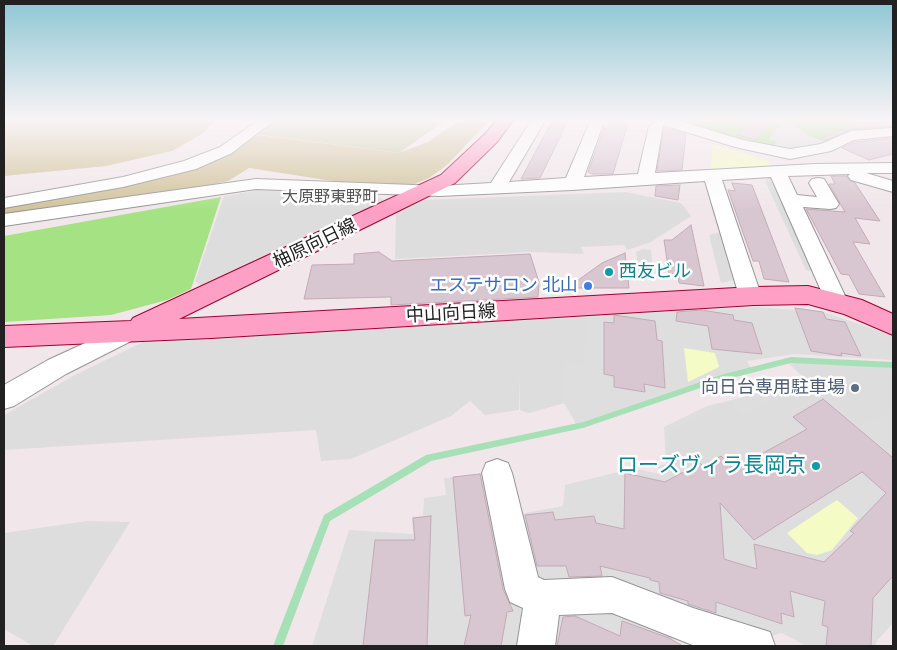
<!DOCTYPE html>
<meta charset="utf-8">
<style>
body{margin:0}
#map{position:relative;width:897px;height:650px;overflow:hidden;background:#f1e7ea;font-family:"Fira Sans Condensed",sans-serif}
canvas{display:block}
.frame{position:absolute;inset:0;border:5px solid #212121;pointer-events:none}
</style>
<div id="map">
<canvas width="897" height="650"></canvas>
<div class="frame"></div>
</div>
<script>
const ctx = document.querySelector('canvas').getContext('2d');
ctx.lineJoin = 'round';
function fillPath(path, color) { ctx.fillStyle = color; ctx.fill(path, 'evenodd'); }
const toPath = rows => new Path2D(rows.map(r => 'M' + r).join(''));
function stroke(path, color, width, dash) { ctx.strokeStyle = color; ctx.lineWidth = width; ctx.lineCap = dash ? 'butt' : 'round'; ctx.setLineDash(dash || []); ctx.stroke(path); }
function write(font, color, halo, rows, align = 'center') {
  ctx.font = font + ' "Fira Sans Condensed","Noto Sans JP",sans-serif'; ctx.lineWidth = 5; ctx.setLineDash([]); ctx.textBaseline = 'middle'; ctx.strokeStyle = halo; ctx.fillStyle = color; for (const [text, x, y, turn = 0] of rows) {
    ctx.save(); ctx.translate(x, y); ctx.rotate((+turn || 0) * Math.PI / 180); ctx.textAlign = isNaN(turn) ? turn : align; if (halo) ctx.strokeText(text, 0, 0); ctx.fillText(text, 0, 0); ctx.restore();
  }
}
fillPath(toPath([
 [757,307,823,312,889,334,893,337,893,360,795,354,747,361,751,368,576,424,564,403,528,413,520,410,521,350,586,315],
 [796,362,893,367,893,623,876,642,876,646,806,646,782,633,763,638,534,585,520,514,563,506,565,485,622,471,635,473,636,469,661,474,657,466,666,464,664,427,707,406,807,381,789,364],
 [491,473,505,522,524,627,522,646,312,646,349,530,413,534,412,517,423,516,424,498,446,495,444,478],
 [606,604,664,626,678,646,546,646,549,624,560,607]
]), '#dfdedf');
fillPath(toPath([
 [4,119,217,119,202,134,172,151,106,166,4,176],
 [462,119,491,119,447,165,429,178,410,186,352,184,249,168,228,181,156,197,4,217,4,210,6,207,145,181,259,135,399,153,428,142]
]), '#d1c39b');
fillPath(toPath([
 [273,119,447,119,399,153,255,134]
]), '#c4cba8');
fillPath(toPath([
 [713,144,769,161,769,167,711,170],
 [684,348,715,353,719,367,688,382],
 [837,500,858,518,832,550,817,555,807,553,787,533]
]), '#f5fbc5');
fillPath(toPath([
 [667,119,893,119,893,129,864,131,798,151,741,142],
 [221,197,191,289,167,300,111,315,4,322,4,236]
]), '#a5e284');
fillPath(toPath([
 [778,123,793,123,806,134,824,142,798,150,773,147,777,142,768,139,780,126],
 [769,176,774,176,818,272,806,270,765,181],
 [266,189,376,195,385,202,201,286,195,281,224,196],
 [625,192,681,203,691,216,651,242,627,250,624,245,581,247,584,254,532,252,395,259,396,212,423,200],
 [725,231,740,279,721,283,709,235],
 [643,249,651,250,654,278,639,275,636,252],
 [586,315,584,365,564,363,564,403,529,413,520,410,519,375,519,410,485,415,470,401,451,416,351,459,321,461,316,430,4,450,4,415,77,374,145,341],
 [799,365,893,370,893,411,860,425,792,366],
 [807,381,826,398,793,416,807,429,734,469,721,456,714,460,715,480,700,463,680,474,669,459,668,433,729,402,744,416,774,401,765,392],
 [87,521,130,522,53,646,33,646,4,629,4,533]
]), '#ddd');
fillPath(toPath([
 [791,357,893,362,893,368,791,363,724,380,583,428,431,461,330,521,283,646,273,646,324,515,426,455,583,422,724,374,791,357]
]), '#a7e0b6');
const building = toPath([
 [553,119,569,119,540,178,521,179,553,119],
 [752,119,772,119,756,140,737,135,752,119],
 [872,119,893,119,893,126,851,129,825,140,821,138,872,119],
 [611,121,628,123,613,174,592,174,588,172,604,128,608,128,611,121],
 [664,127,686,134,682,170,657,171,664,127],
 [893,138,893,154,869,160,842,148,855,142,893,138],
 [831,176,846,176,850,181,855,183,880,221,855,218,870,244,853,242,885,297,859,294,849,275,841,274,806,209,845,212,829,184,835,184,831,176],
 [732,183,752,185,789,282,764,279,759,261,753,261,728,190,735,191,732,183],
 [680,185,678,200,655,196,656,186,680,185],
 [691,225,704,286,679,283,678,275,669,273,664,240,672,240,691,225],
 [379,252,392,261,530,254,539,282,538,297,391,305,391,297,304,299,312,265,354,264,354,254,379,252],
 [625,253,629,288,567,288,602,263,625,253],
 [795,308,823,312,826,319,845,322,861,356,841,353,842,356,811,351,795,308],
 [701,310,733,315,734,320,752,323,762,354,712,349,708,326,676,321,677,312,701,310],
 [614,315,655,321,657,340,662,341,665,388,644,384,645,392,614,387,614,376,604,374,604,322,614,323,614,315],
 [823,399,893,458,893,576,873,598,871,646,826,646,828,627,822,625,825,601,790,591,794,617,781,613,782,624,716,602,716,613,694,606,688,604,688,601,660,593,659,582,650,580,650,578,600,566,602,576,569,577,566,566,537,566,525,515,553,512,555,520,594,516,596,523,624,529,625,473,665,482,700,463,703,466,721,456,734,469,807,429,793,417,823,399],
 [862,472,886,493,850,531,854,533,824,562,754,544,757,569,724,559,720,503,754,540,862,472],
 [480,474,503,589,513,611,507,612,501,646,464,646,471,615,465,616,453,477,480,474],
 [431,516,427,646,363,646,375,540,415,540,413,518,431,516],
 [575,616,620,636,622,621,669,638,683,646,557,646,563,617,575,616]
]);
fillPath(building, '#d8c7d0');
stroke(building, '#c4a9b7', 1);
const minor = toPath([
 [260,119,276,119,232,153,196,169,123,187,4,208,4,198,123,177,184,161,220,147,260,119],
 [532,119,546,119,509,182,566,178,591,119,605,119,584,177,638,174,649,126,654,122,652,119,674,119,743,140,790,149,821,144,851,131,893,128,893,136,854,140,831,151,790,159,735,147,663,125,655,173,815,164,893,163,893,173,866,173,893,181,893,192,851,180,848,176,850,174,788,176,797,195,817,197,809,183,812,179,818,178,824,179,839,204,836,208,830,209,803,207,848,302,845,308,837,310,829,308,826,302,771,177,722,180,758,286,765,296,762,301,754,304,746,301,737,289,705,181,572,190,439,196,256,189,4,226,4,214,256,179,439,186,491,183,532,119],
 [133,321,141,324,145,330,141,336,66,374,14,406,4,409,4,385,48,360,133,321],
 [497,459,508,463,512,473,538,577,544,580,612,577,693,608,770,632,775,646,695,646,612,613,559,615,555,646,517,646,523,608,510,602,505,589,482,473,486,463,497,459]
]);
const major = toPath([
 [497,119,514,119,497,142,455,183,179,319,754,287,808,286,862,300,893,314,893,335,844,314,808,304,754,305,211,338,4,347,4,326,131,321,133,318,441,175,485,134,497,119]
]);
stroke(minor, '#959595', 2);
stroke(major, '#9e002f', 2);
fillPath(minor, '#fff');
fillPath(major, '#fea0c5');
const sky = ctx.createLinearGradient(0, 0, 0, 210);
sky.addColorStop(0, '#8ec6d4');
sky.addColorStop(0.57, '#f9f4f6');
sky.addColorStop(1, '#f9f4f600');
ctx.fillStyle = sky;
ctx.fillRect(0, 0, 897, 210);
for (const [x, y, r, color] of [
 [609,272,5,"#0f9aa8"],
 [588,286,5,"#3f7fe0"],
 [855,388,5,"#5c6f8a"],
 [816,466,5,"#0f9aa8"]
]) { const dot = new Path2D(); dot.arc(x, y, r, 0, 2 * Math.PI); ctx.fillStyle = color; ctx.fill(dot); stroke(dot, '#fff', 2); }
write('16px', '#545454', '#fff', [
 ["大原野東野町",330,198]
]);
write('18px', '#212121', '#fff', [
 ["柚原向日線",315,244,-26],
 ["中山向日線",451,314,-3]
]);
write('18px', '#0d838f', '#fff', [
 ["西友ビル",619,272]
], 'left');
write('18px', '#366cbe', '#fff', [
 ["エステサロン 北山",578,286]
], 'right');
write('18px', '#4e5e75', '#fff', [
 ["向日台専用駐車場",845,388]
], 'right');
write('21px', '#0d838f', '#fff', [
 ["ローズヴィラ長岡京",806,466]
], 'right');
</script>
